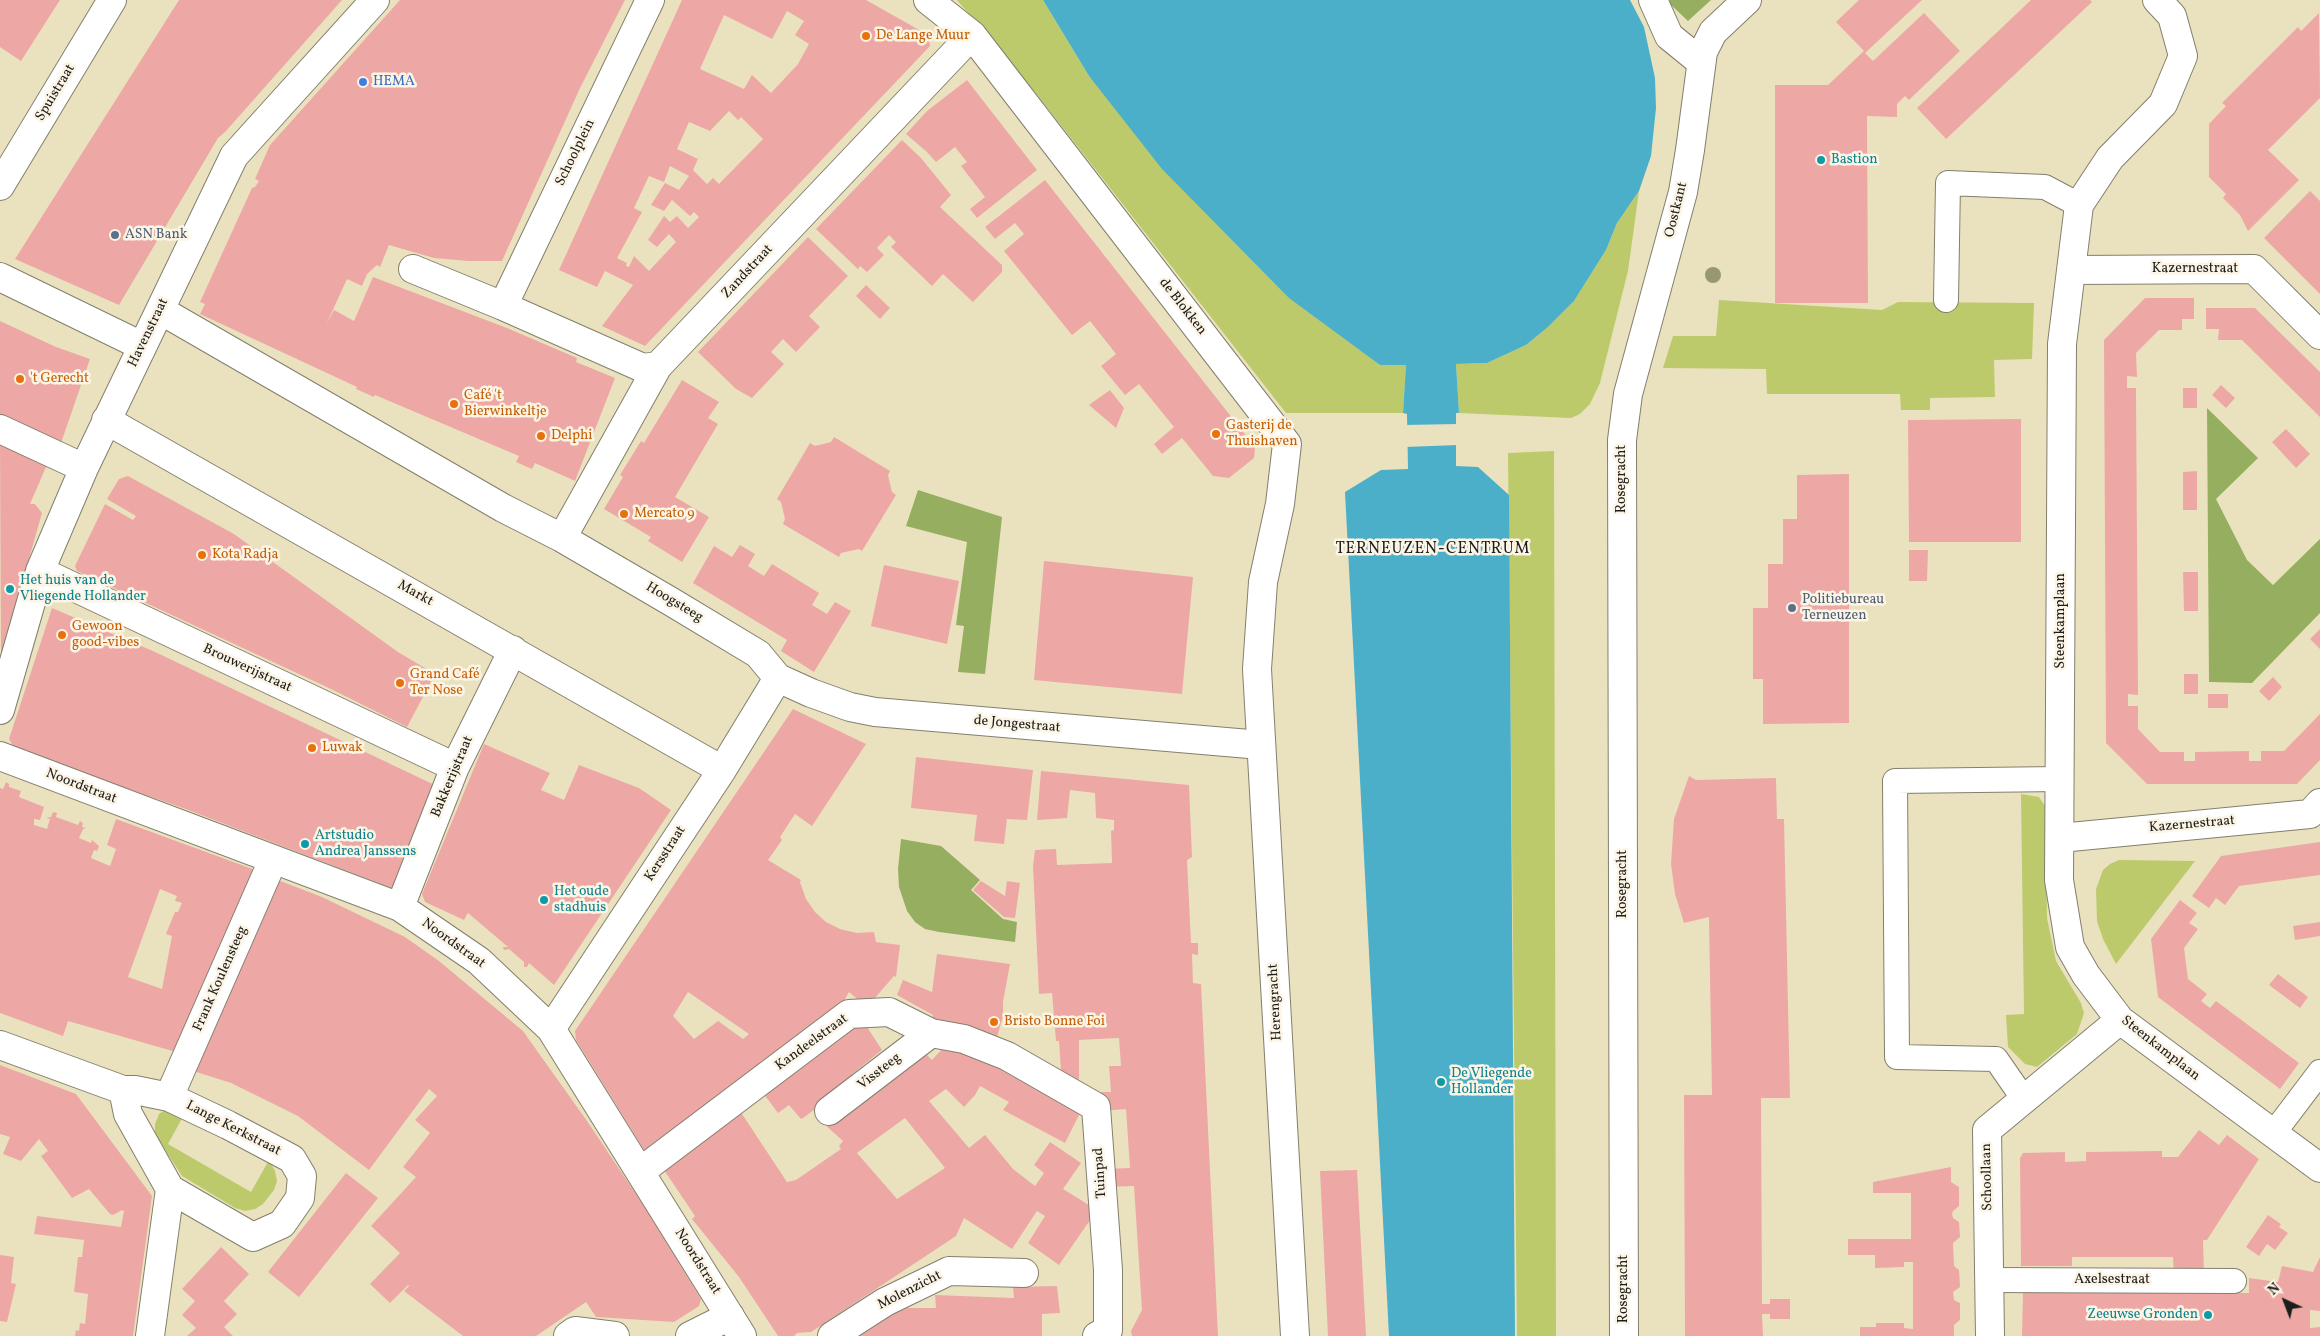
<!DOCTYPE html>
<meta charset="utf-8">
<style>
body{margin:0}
#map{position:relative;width:2320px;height:1336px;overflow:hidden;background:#eae2be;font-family:Vollkorn,serif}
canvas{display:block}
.north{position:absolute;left:2260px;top:1276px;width:50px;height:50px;-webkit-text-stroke:4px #fcf5e5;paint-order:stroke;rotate:317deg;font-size:14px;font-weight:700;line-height:20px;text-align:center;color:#1c1c1c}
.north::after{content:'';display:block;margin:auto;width:18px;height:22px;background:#1c1c1c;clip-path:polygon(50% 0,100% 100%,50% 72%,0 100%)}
</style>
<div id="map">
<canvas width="2320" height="1336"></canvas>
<div class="north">N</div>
</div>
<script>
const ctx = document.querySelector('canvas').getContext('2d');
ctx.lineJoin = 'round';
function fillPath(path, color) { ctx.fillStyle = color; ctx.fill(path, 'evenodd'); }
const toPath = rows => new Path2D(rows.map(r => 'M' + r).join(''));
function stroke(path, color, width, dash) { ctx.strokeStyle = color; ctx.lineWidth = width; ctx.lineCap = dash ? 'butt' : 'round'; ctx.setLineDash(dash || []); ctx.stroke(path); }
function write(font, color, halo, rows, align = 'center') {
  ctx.font = font + ' Vollkorn,serif'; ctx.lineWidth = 5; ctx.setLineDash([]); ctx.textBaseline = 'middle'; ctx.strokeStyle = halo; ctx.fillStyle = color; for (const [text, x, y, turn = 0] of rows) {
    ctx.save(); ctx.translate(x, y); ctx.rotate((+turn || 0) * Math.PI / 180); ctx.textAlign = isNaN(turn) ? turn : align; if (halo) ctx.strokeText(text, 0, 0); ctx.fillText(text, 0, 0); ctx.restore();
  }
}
fillPath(toPath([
 [957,0,1043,0,1089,76,1336,331,1380,365,1406,365,1403,413,1286,413,1035,92],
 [1639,191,1628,271,1600,383,1590,404,1580,414,1571,418,1459,413,1456,364,1487,363,1526,345,1548,327,1574,301,1606,250,1617,223],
 [1719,300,1882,310,1898,302,2034,303,2032,359,1994,360,1995,397,1930,398,1930,410,1901,410,1900,394,1767,394,1766,369,1663,368,1673,336,1716,336],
 [1554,451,1556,1336,1517,1336,1508,453],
 [2021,794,2039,797,2045,806,2047,918,2056,961,2081,1003,2084,1013,2077,1034,2037,1067,2025,1064,2008,1047,2006,1015,2024,1014],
 [2119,860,2195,861,2116,964,2103,939,2097,921,2096,889,2103,870,2110,864],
 [168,1108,185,1113,168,1144,251,1192,269,1160,275,1171,277,1181,274,1190,263,1204,255,1209,245,1211,235,1208,182,1176,155,1134,155,1124,159,1114]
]), '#bcca6c');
fillPath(toPath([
 [1670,0,1711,0,1688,21,1668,2],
 [2207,408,2258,458,2216,499,2247,560,2273,585,2320,539,2320,613,2252,683,2209,682],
 [918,490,1002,517,985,674,958,672,964,626,956,625,967,542,906,526],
 [901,839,941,846,980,880,971,890,1003,919,1017,922,1015,942,939,932,925,929,915,922,907,911,899,887,898,869]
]), '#95ae60');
fillPath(toPath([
 [1043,0,1630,0,1644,27,1655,78,1656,108,1651,156,1639,191,1617,223,1606,250,1574,301,1548,327,1526,345,1487,363,1456,364,1459,413,1456,413,1456,466,1478,467,1509,495,1515,1336,1389,1336,1345,492,1381,470,1408,469,1407,414,1403,413,1406,365,1380,365,1289,298,1162,169,1089,76]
]), '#4bafca');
fillPath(toPath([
 [1458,424,1458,445,1405,447,1404,425]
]), '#eae2be');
fillPath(toPath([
 [0,0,60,0,21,61,0,47],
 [179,0,342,0,226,131,218,138,119,305,15,259],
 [400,0,625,0,580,88,502,261,468,261,434,258,389,245,380,267,377,265,367,274,362,286,347,279,326,325,334,310,354,321,373,277,507,328,577,358,576,362,615,378,575,481,535,463,532,469,516,462,519,456,375,395,374,397,356,389,357,387,200,314,205,304,200,302,252,188,255,187,259,181,255,179,270,145],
 [682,0,866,0,928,35,930,46,645,346,602,326,633,285,605,271,597,287,559,270],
 [787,11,804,21,795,35,809,44,798,64,771,93,752,75,744,89,700,69,724,15,772,39],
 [729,111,738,120,741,117,763,139,719,184,713,178,707,184,693,170,698,159,677,149,689,122,710,131],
 [670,166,689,176,679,190,665,183,651,205,664,211,672,200,690,216,694,212,699,217,688,228,677,216,670,222,664,216,648,240,657,247,669,234,676,242,649,271,634,256,629,267,626,266,627,263,617,258,642,212,634,208,649,176,664,182],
 [1859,0,1922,0,1865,53,1873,61,1924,13,1960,51,1909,100,1905,96,1897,104,1897,117,1867,116,1868,303,1775,303,1775,85,1828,85,1864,51,1836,22],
 [2031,0,2090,0,2092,2,1946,139,1917,108],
 [2319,13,2320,98,2268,150,2299,180,2248,231,2240,215,2223,198,2226,194,2209,177,2209,124,2226,106,2222,103,2298,27,2301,31],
 [967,80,1037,170,977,218,970,209,985,197,961,166,967,162,955,147,936,162,927,152,906,134,927,111],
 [902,140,921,158,951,195,940,207,1002,265,1002,272,973,302,943,274,932,286,891,247,896,242,889,235,877,248,884,255,867,272,860,266,858,269,816,229],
 [1045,180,1255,447,1254,458,1229,478,1213,476,1182,438,1162,454,1154,444,1174,427,1139,384,1125,395,1101,366,1116,354,1090,321,1072,335,1004,251,1024,234,1015,223,995,239,985,227],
 [2310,191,2320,201,2320,294,2264,238],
 [808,237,848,276,809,316,820,327,796,352,783,339,771,352,784,364,752,398,736,389,698,352],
 [866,285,890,308,880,319,856,296],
 [2145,298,2194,298,2194,319,2182,319,2182,330,2159,330,2136,353,2137,377,2127,376,2127,388,2136,388,2138,695,2128,694,2128,706,2138,706,2138,729,2160,752,2184,752,2184,761,2195,761,2195,752,2249,751,2249,761,2261,761,2261,751,2284,751,2320,714,2320,760,2297,784,2147,784,2106,743,2104,340],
 [2206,308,2255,308,2320,372,2320,417,2242,340,2218,340,2219,329,2206,329],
 [0,321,56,347,90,359,61,443,26,431,25,424,20,426,0,417],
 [682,380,719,402,708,418,718,424,675,497,709,517,682,562,648,541,651,537,604,509,623,477,620,475,641,441,644,443],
 [2221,385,2235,398,2226,408,2212,395],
 [2183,388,2197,388,2197,408,2183,408],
 [1110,390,1124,408,1116,428,1089,405],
 [2021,419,2021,542,1909,542,1908,420],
 [2286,429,2310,454,2296,468,2272,442],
 [834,437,890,471,888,475,892,492,896,495,862,551,859,549,841,553,839,557,783,524,785,519,781,502,777,499,810,443,815,446,831,442],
 [0,438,49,460,30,504,35,504,42,513,1,657],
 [2197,471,2197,510,2183,510,2183,472],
 [1849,474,1849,723,1763,724,1763,679,1753,679,1753,608,1768,608,1768,564,1783,564,1783,519,1797,519,1797,475],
 [128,476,234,534,398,652,435,674,407,727,331,689,77,571,75,566,105,504,133,520,136,516,107,499,119,479],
 [740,545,755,554,748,566,764,576,772,564,819,593,812,605,827,614,835,602,851,611,814,672,781,651,787,640,693,583,714,546,732,557],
 [1909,550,1928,550,1927,581,1909,581],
 [1044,561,1193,577,1182,694,1034,680],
 [884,565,959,581,947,644,871,626],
 [2183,572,2198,572,2198,611,2184,611],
 [52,608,153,651,441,788,394,889,183,808,15,749,9,739],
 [2320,629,2320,649,2310,639],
 [2184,674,2198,674,2198,694,2184,694],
 [2273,677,2282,687,2269,701,2259,691],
 [2208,694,2228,694,2228,708,2208,708],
 [793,709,866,744,812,826,795,814,780,837,782,840,768,860,801,880,800,882,806,899,815,912,826,922,840,929,857,933,874,932,876,942,900,945,896,977,894,976,867,1007,849,992,837,1013,646,1153,576,1040,575,1031],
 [688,992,749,1034,743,1039,718,1021,694,1039,673,1016],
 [484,744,550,773,541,790,564,800,579,765,639,788,671,810,554,985,529,963,527,967,524,967,524,962,509,949,504,950,503,947,508,947,468,913,464,920,425,902,422,894],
 [916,757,1033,770,1027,820,1007,819,1004,844,974,841,977,815,911,808],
 [1041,771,1189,785,1192,857,1187,860,1191,943,1198,943,1198,955,1192,954,1193,983,1201,984,1218,1336,1132,1336,1131,1331,1142,1310,1134,1186,1106,1187,1105,1169,1130,1168,1126,1109,1102,1111,1101,1092,1111,1092,1109,1066,1121,1066,1119,1038,1079,1040,1079,1080,1061,1070,1059,1041,1056,1041,1052,993,1039,994,1033,866,1035,850,1056,849,1057,865,1112,863,1111,831,1114,830,1114,820,1096,818,1095,793,1070,790,1067,818,1037,820],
 [1689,776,1696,780,1776,778,1777,819,1784,819,1790,1098,1761,1098,1762,1304,1770,1304,1770,1299,1790,1299,1790,1319,1770,1319,1770,1314,1762,1314,1763,1336,1685,1336,1684,1095,1712,1095,1709,917,1684,923,1675,894,1671,864,1674,819],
 [6,782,9,784,9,787,21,791,19,797,44,807,40,820,34,819,34,825,47,829,50,819,46,818,51,817,53,812,57,813,56,817,78,825,80,821,83,823,82,827,86,828,83,829,79,838,91,843,92,840,99,846,97,851,94,850,91,858,110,866,116,849,107,845,116,819,258,871,183,1054,68,1021,63,1036,0,1013,0,788,3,789],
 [160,889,177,896,175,901,182,903,178,912,175,912,166,934,172,936,162,989,128,977],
 [2320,842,2320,875,2239,886,2225,905,2216,898,2209,908,2192,896,2221,856],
 [270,877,322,897,405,937,439,961,523,1031,587,1121,644,1206,701,1299,699,1306,674,1322,596,1317,586,1302,536,1336,463,1336,404,1291,409,1286,408,1285,390,1303,370,1284,400,1253,371,1226,416,1177,403,1167,430,1133,415,1120,437,1096,429,1089,369,1170,298,1116,231,1083,187,1069],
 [981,881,1005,896,1007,881,1020,883,1015,918,1004,917,973,890],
 [2180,900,2197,913,2189,923,2198,929,2184,948,2188,979,2207,994,2201,1001,2210,1008,2216,1001,2299,1063,2280,1089,2158,997,2151,939],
 [2320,922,2320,936,2295,940,2293,926],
 [937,954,1010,964,1003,1002,1003,1016,995,1044,931,1024,933,1015,897,995,903,980,932,992],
 [2278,974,2308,997,2300,1008,2269,985],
 [863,1021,882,1050,852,1074,856,1079,803,1118,801,1119,789,1105,778,1113,763,1093],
 [958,1043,1082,1109,1065,1143,1003,1110,1009,1102,980,1086,975,1095,964,1107,946,1089,929,1101,969,1148,985,1135,1013,1169,1035,1186,1044,1173,1034,1165,1050,1142,1081,1163,1063,1189,1097,1210,1059,1265,1028,1243,1045,1216,1037,1211,1012,1249,964,1218,956,1236,811,1332,797,1333,794,1336,778,1336,739,1277,692,1219,695,1216,664,1170,740,1111,787,1182,796,1180,841,1149,839,1146,843,1141,823,1123,923,1051,932,1060,944,1047],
 [905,1118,945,1168,897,1199,857,1153],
 [0,1065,76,1094,152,1196,133,1336,75,1336,76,1330,79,1331,80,1323,85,1324,88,1294,74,1292,78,1257,82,1257,84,1240,34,1234,37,1216,121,1227,124,1211,122,1210,113,1215,110,1214,89,1189,72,1198,41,1156,48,1151,39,1139,21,1161,3,1154,10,1137,0,1134],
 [2199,1130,2219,1145,2227,1135,2259,1159,2207,1240,2203,1240,2204,1276,2174,1276,2173,1257,2072,1257,2072,1266,2021,1266,2020,1158,2023,1153,2065,1152,2065,1162,2086,1161,2086,1152,2162,1151,2162,1157,2178,1157],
 [1951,1167,1951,1182,1959,1187,1959,1206,1953,1211,1952,1214,1953,1218,1959,1222,1960,1237,1953,1243,1954,1266,1959,1270,1960,1287,1953,1292,1954,1300,1960,1303,1960,1320,1954,1325,1954,1336,1860,1336,1860,1327,1876,1327,1876,1323,1904,1323,1904,1328,1913,1329,1913,1262,1904,1262,1904,1267,1875,1268,1875,1255,1848,1255,1848,1239,1911,1239,1911,1193,1873,1193,1873,1182],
 [1357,1170,1366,1336,1328,1336,1320,1171],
 [346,1173,378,1198,299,1297,268,1272],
 [2268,1215,2281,1224,2279,1227,2288,1233,2275,1250,2267,1244,2259,1256,2246,1247],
 [221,1247,249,1274,224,1301,237,1314,224,1327,233,1336,187,1336,196,1328,182,1315,195,1301,182,1289],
 [0,1255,14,1257,11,1283,16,1284,7,1322,0,1321],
 [2320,1257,2320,1311,2310,1310,2310,1328,2320,1327,2320,1336,2022,1336,2023,1293,2249,1293,2249,1278,2278,1282,2282,1266,2313,1272],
 [1057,1286,1060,1313,1042,1314,1042,1336,840,1336,883,1308,936,1308,935,1295,1014,1298,1013,1287]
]), '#eda8a6');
const lane = toPath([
 [1946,300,1948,183,2045,187,2079,205],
 [2023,1098,1996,1059,1897,1057,1895,781,2060,779],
 [2273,1134,2320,1072],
 [1990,1280,2234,1281]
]);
const street = toPath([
 [650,0,503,306,643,368,658,366],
 [928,0,972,35,1287,444,1280,504,1263,582,1257,669,1295,1336],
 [1653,0,1669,36,1701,62],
 [2157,0,2172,16,2183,56,2163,104,2110,158,2079,205,2062,344,2059,880,2070,947,2086,975,2120,1020,2320,1168],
 [0,186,112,0],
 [413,269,503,306],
 [2072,270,2254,269,2320,335],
 [0,277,142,346],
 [160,310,503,508,562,538,670,601,758,654,778,678,811,693,850,707,875,712,1261,745],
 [106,420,722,770],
 [0,429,84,468],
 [562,538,658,366,972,35],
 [40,571,455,767],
 [0,710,40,571,84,468,234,156,375,0],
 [0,756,400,907,479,961,551,1029,742,1336],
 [2060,838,2310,814,2320,803],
 [400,907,455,767,513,650],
 [551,1029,722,770,778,678],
 [0,1045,123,1090,135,1090,169,1097,228,1125,292,1159,302,1176,300,1198,282,1224,253,1237,170,1189,128,1114,123,1090],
 [169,1097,273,860],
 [829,1111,931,1033],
 [641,1171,849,1014,889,1012,931,1033,964,1039,1007,1056,1096,1107,1108,1270,1108,1330,1097,1336],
 [150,1336,170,1189],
 [568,1336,575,1331,615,1336],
 [690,1336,730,1316],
 [832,1336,885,1302,949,1271,1024,1273],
 [1624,1336,1622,440,1628,394,1683,192,1690,150,1703,52,1713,32,1747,0],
 [1990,1336,1987,1130,2120,1020]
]);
stroke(lane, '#837f6d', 26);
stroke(street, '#837f6d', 30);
stroke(lane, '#fff', 24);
stroke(street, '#fff', 28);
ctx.fillStyle = '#989774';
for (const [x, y] of [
 [1713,275]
]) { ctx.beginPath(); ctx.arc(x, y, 8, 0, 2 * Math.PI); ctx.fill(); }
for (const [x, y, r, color] of [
 [866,36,5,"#e8710a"],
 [363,82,5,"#3f7fe0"],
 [1821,160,5,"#0f9aa8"],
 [115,235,5,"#5c6f8a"],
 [20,379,5,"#e8710a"],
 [454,404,5,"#e8710a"],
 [1216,434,5,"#e8710a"],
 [541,436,5,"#e8710a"],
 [624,514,5,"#e8710a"],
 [202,555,5,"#e8710a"],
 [10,589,5,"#0f9aa8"],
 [1792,608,5,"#5c6f8a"],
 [62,635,5,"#e8710a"],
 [400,683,5,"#e8710a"],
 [312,748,5,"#e8710a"],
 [305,844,5,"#0f9aa8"],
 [544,900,5,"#0f9aa8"],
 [994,1022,5,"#e8710a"],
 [1441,1082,5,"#0f9aa8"],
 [2208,1315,5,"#0f9aa8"]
]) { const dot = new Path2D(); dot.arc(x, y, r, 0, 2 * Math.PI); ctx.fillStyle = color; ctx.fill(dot); stroke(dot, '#fcf5e5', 2); }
write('14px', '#c56008', '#fcf5e5', [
 ["De Lange Muur",876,36],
 ["'t Gerecht",30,379],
 ["Café 't",464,396],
 ["Bierwinkeltje",464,412],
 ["Gasterij de",1226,426],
 ["Thuishaven",1226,442],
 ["Delphi",551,436],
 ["Mercato 9",634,514],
 ["Kota Radja",212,555],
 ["Gewoon",72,627],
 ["good-vibes",72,643],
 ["Grand Café",410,675],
 ["Ter Nose",410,691],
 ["Luwak",322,748],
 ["Bristo Bonne Foi",1004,1022]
], 'left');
write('14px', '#366cbe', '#fcf5e5', [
 ["HEMA",373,82]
], 'left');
write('14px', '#1c1c1c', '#fcf5e5', [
 ["Spuistraat",56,93,-59],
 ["Schoolplein",576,153,-64],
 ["Oostkant",1677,210,-76],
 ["Kazernestraat",2195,269],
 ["Zandstraat",748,272,-47],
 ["de Blokken",1182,307,52],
 ["Havenstraat",149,333,-64],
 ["Rosegracht",1622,479,-90],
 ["Markt",415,594,29],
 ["Hoogsteeg",674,603,31],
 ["Steenkamplaan",2061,621,-90],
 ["Brouwerijstraat",247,669,25],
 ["de Jongestraat",1017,725,5],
 ["Bakkerijstraat",453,777,-67],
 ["Noordstraat",81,787,21],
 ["Kazernestraat",2192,825,-5],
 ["Kersstraat",666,854,-57],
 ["Rosegracht",1623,884,-90],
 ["Noordstraat",453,944,36],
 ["Frank Koulensteeg",221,979,-66],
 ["Herengracht",1276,1002,-93],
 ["Kandeelstraat",812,1043,-36],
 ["Steenkamplaan",2160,1049,38],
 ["Vissteeg",880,1072,-38],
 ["Lange Kerkstraat",233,1129,27],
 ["Tuinpad",1101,1173,-94],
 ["Schoollaan",1988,1177,-91],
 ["Noordstraat",697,1262,58],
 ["Axelsestraat",2112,1280],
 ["Rosegracht",1624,1289,-90],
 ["Molenzicht",910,1291,-27]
]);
write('14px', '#0d838f', '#fcf5e5', [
 ["Bastion",1831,160],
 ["Het huis van de",20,581],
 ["Vliegende Hollander",20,597],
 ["Artstudio",315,836],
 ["Andrea Janssens",315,852],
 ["Het oude",554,892],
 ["stadhuis",554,908],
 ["De Vliegende",1451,1074],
 ["Hollander",1451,1090],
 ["Zeeuwse Gronden",2198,1315,"right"]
], 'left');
write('14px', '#4e5e75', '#fcf5e5', [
 ["ASN Bank",125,235],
 ["Politiebureau",1802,600],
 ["Terneuzen",1802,616]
], 'left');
ctx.letterSpacing = '1px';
write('16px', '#1c1c1c', '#fcf5e5', [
 ["TERNEUZEN-CENTRUM",1433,550]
]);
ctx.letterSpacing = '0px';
</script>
